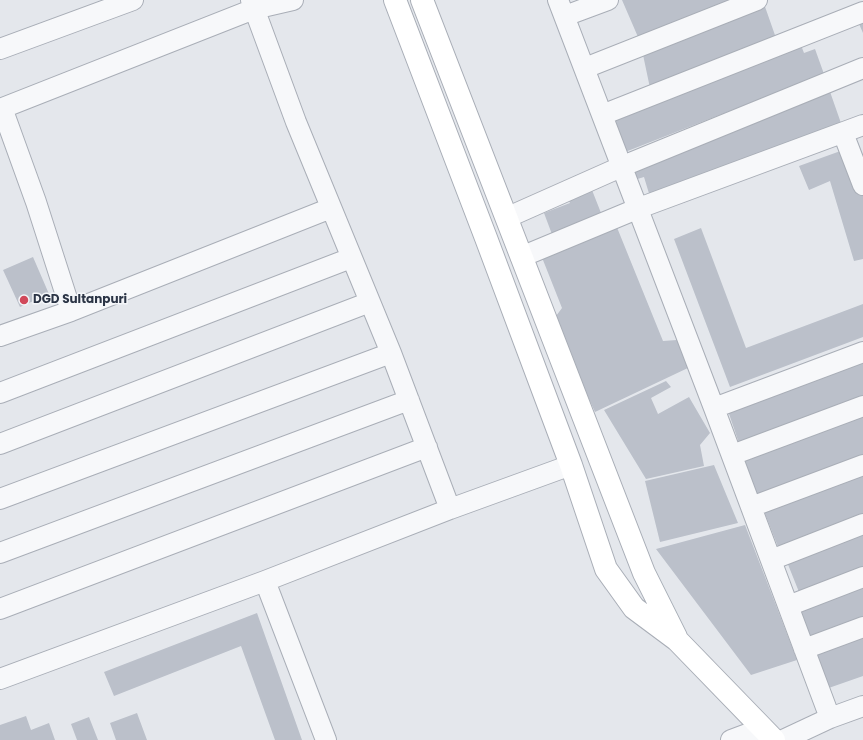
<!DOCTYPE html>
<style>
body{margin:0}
canvas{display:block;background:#e4e7ec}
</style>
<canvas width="863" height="740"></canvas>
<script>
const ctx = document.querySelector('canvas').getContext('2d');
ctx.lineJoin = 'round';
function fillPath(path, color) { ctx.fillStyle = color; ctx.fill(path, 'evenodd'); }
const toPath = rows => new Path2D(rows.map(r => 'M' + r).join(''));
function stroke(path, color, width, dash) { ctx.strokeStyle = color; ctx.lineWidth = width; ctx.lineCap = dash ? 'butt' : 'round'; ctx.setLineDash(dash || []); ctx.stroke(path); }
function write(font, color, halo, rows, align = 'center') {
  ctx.font = font + ' Poppins,sans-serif'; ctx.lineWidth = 3; ctx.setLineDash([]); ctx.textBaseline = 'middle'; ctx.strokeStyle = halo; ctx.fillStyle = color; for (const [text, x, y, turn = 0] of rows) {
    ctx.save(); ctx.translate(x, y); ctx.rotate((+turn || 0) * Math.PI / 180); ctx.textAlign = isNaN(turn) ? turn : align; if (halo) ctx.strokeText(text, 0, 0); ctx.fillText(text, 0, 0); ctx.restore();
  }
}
fillPath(toPath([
 [622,0,733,0,638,37],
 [763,1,776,38,650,88,642,50],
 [863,14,863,33,856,17],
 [799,40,804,53,815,49,824,74,620,154,608,116],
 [828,86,842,126,651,200,644,177,634,180,629,166],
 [846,149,863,196,863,259,854,261,830,181,809,190,799,166],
 [590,185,603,218,553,237,544,213,570,203,566,194],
 [616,225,663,341,677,340,690,367,595,412,553,320,562,308,541,255],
 [701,228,746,348,863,304,863,337,730,387,674,239],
 [33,257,49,294,20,307,3,270],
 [863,356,863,402,741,449,726,405],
 [666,381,671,387,651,398,658,414,689,397,710,433,700,445,704,466,646,479,604,410],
 [863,410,863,458,758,498,740,458],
 [714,465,738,523,660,542,645,481],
 [863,471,863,518,780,552,764,511],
 [745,525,797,660,751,675,656,549],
 [863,528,863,573,801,597,785,557],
 [863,580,863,621,812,641,798,604],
 [257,613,302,740,275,740,241,646,114,696,104,672],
 [863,630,863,676,823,690,809,650],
 [137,713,147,740,116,740,110,723],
 [26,716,31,730,49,723,55,740,0,740,0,725],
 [89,717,98,740,77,740,71,724]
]), '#bbc0ca');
const street = toPath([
 [251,0,296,122,391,353,450,509],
 [558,0,714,408,830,718],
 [565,16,608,0],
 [0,49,133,0],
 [585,68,757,0],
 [2,108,36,202,71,311],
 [0,109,254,9,293,0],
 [602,115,863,12],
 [843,133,863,185],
 [506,218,623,166,863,68],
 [521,257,639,208,863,125],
 [0,336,71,311,331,208],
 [0,393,351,258],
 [714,408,863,352],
 [0,444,370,302],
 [732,455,863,406],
 [0,499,391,353],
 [751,507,863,465],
 [0,553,409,400],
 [771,560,863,524],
 [265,581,326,740],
 [788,606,863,577],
 [0,609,427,447],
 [804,649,863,627],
 [0,679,265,581,450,509,571,465],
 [731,740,763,728],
 [783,740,830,718,863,706]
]);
const secondary = toPath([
 [395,0,486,238,571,465,606,569,634,608,677,640,774,740],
 [422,0,644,573,676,637]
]);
stroke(street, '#a9aeb7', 22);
stroke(secondary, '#a9aeb7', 24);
stroke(street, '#f7f8fa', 20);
stroke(secondary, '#fff', 22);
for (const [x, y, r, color] of [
 [24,300,5,"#d1495b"]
]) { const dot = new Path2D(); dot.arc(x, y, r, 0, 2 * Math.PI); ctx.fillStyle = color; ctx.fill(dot); stroke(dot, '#f4f6f9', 1.5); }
write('bold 12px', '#2b3445', '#f4f6f9', [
 ["DGD Sultanpuri",33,300]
], 'left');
</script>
